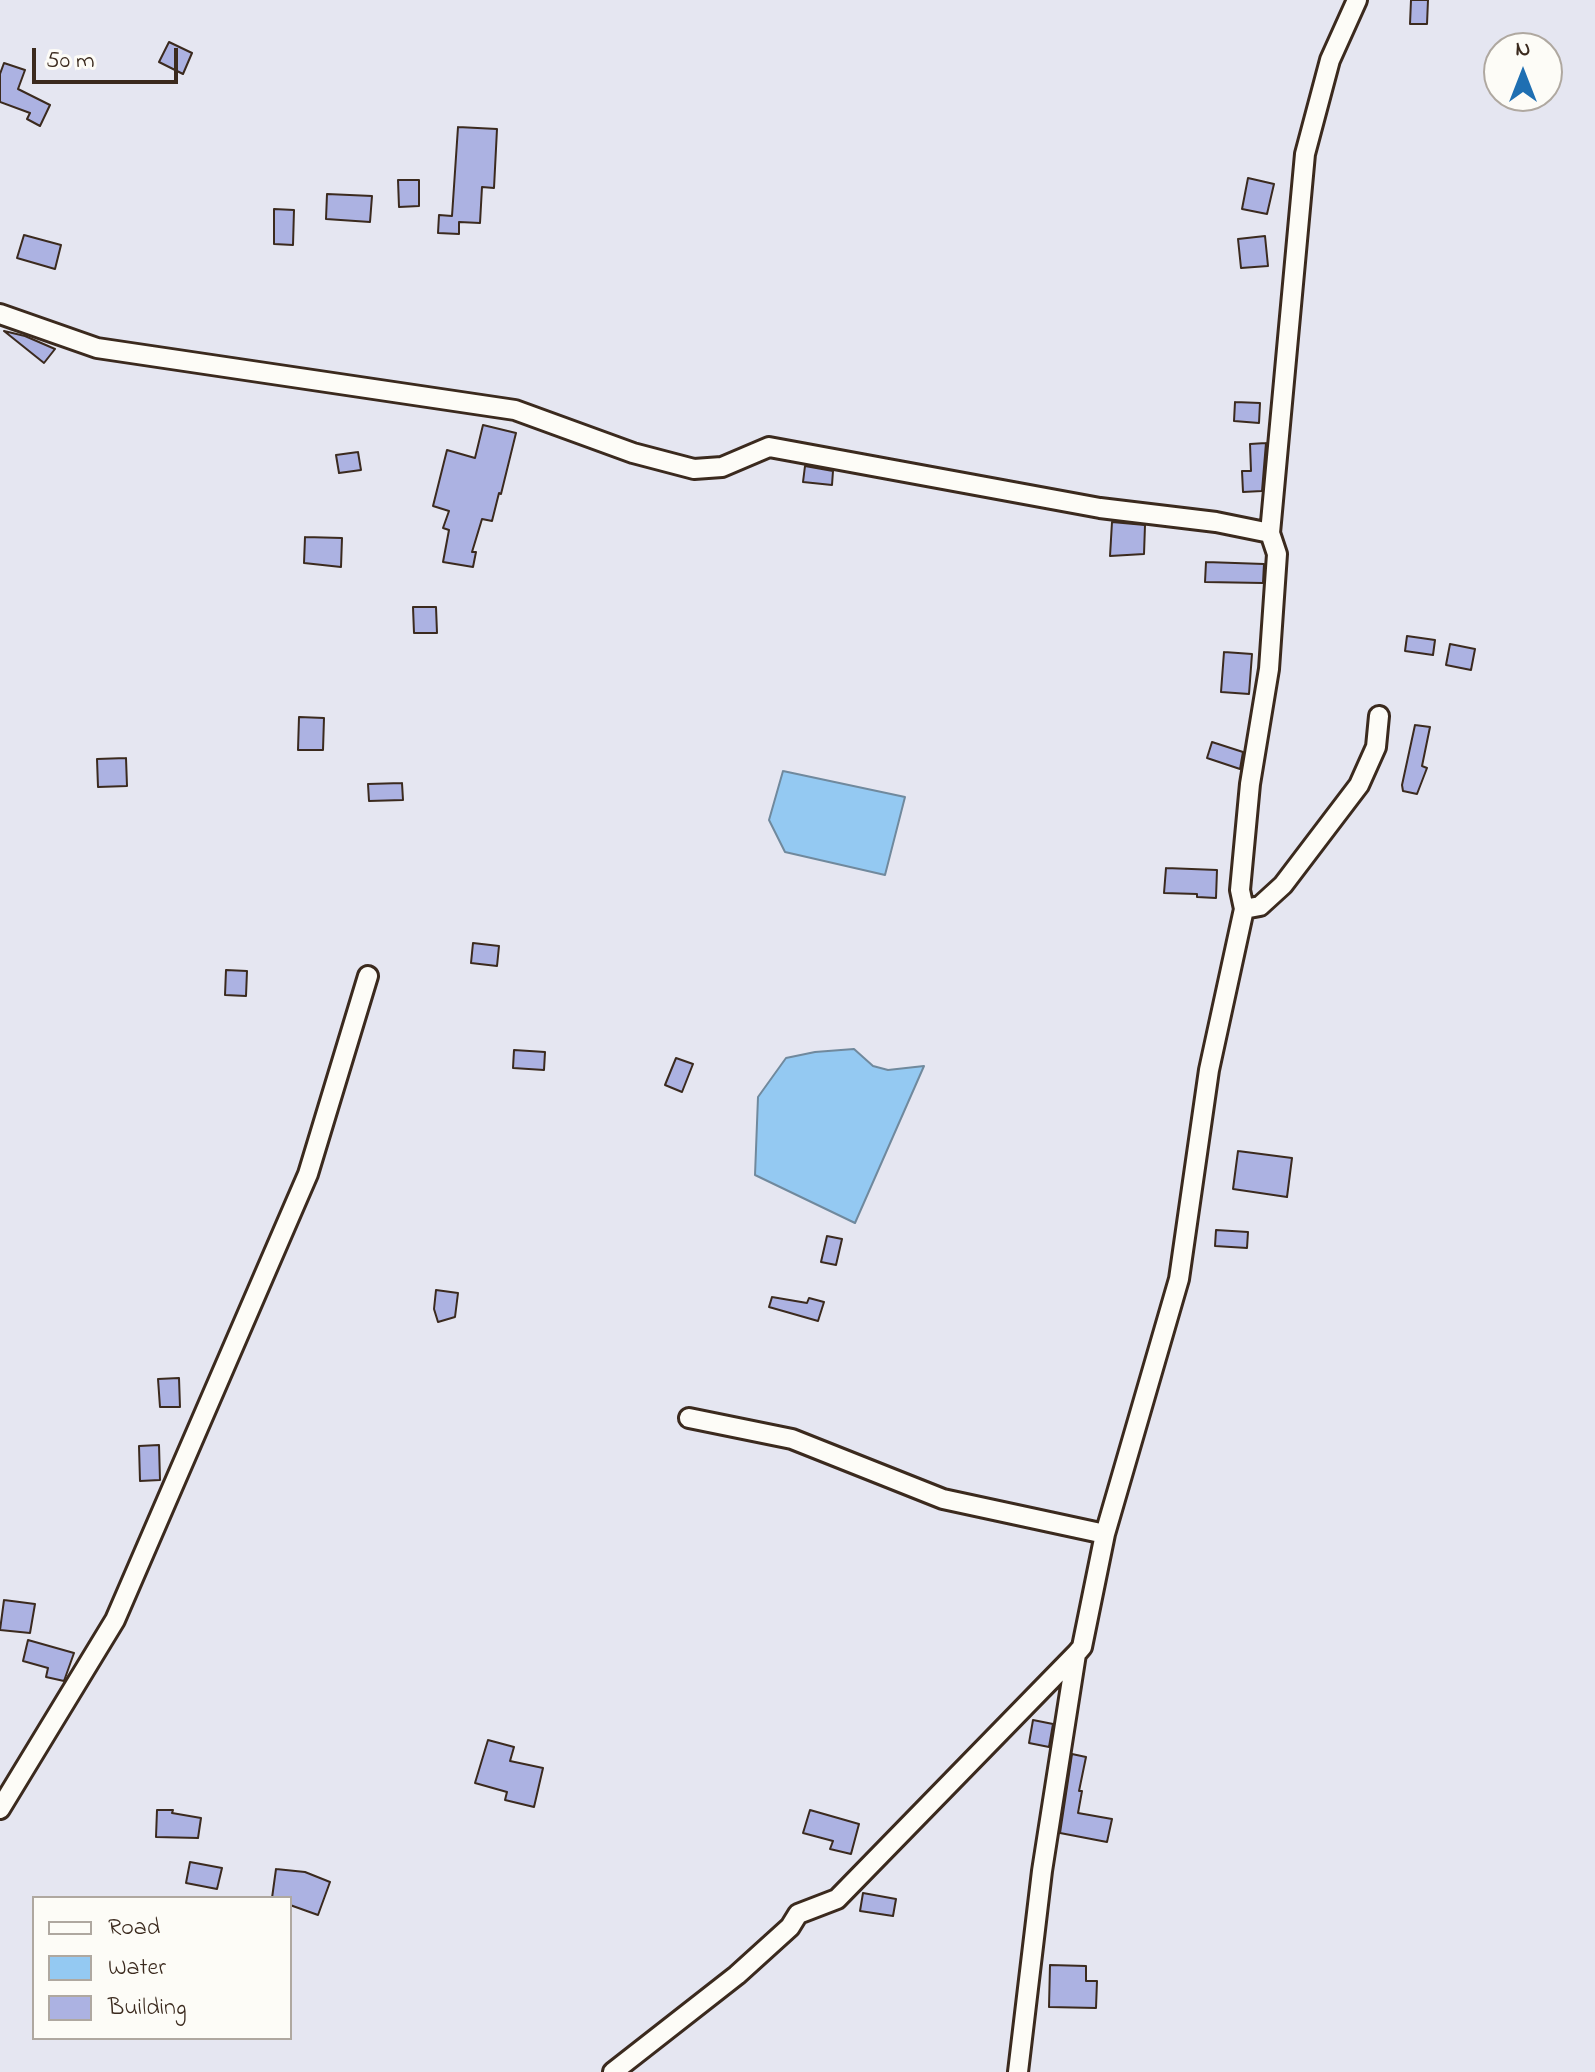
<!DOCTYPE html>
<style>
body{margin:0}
#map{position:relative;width:1595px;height:2072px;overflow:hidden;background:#e5e6f1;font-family:"Indie Flower",sans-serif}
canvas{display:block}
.legend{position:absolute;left:32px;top:1896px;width:260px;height:144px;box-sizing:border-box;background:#fdfcf7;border:2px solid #afa8a0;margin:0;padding:10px 14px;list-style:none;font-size:24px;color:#3b2a1e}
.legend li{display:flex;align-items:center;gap:16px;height:40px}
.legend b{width:40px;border:2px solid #afa8a0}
.north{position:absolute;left:1483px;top:32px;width:80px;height:80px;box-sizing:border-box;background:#fdfcf7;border:2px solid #afa8a0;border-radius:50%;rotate:0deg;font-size:22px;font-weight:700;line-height:32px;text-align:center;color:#3b2a1e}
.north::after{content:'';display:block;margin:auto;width:28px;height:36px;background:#1f6fb2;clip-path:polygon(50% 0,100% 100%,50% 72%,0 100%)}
.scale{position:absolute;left:32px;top:48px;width:146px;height:36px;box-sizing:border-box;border:4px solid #3b2a1e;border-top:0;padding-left:10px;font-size:24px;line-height:28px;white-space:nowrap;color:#3b2a1e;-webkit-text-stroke:6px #fdfcf7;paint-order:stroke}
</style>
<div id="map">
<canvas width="1595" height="2072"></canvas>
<ul class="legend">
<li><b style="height:10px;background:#fdfcf7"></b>Road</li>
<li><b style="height:22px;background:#94c9f2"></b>Water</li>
<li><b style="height:22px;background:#acb2e2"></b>Building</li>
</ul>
<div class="north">N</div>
<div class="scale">50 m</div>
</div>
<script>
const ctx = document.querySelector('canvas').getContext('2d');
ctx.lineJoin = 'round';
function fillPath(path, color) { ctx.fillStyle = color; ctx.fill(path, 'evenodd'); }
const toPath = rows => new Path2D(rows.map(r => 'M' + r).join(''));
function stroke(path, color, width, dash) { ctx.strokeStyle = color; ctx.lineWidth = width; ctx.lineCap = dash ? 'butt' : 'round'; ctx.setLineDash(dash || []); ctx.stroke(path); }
const water = toPath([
 [783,771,905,797,885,875,785,852,769,820,783,771],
 [854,1049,873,1066,888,1070,924,1066,855,1223,755,1175,758,1097,786,1058,815,1052,854,1049]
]);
fillPath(water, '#94c9f2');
stroke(water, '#70899d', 2);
const building = toPath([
 [1411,0,1428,0,1427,24,1410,24,1411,0],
 [169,42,192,53,183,74,159,62,169,42],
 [4,63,25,70,18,89,50,105,40,126,27,119,30,113,0,102,0,74,4,63],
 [458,127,497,129,494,188,482,187,480,223,459,222,459,234,438,233,439,215,452,216,458,127],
 [1248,178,1274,184,1267,214,1242,209,1248,178],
 [398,180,419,180,419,206,399,207,398,180],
 [327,194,372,196,370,222,326,219,327,194],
 [274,209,294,210,293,245,274,244,274,209],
 [24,235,61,245,55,269,17,258,24,235],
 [1265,236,1268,266,1241,268,1238,239,1265,236],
 [4,331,25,336,55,349,44,363,4,331],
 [1235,402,1260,403,1259,423,1234,421,1235,402],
 [483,425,516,433,501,494,499,493,492,521,482,519,472,552,476,552,473,567,443,562,449,530,443,528,449,511,433,506,447,450,475,458,483,425],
 [1266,443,1262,491,1243,492,1242,471,1251,471,1250,444,1266,443],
 [358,452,361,470,339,473,336,455,358,452],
 [805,466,833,471,832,485,803,482,805,466],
 [1112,522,1145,525,1144,554,1110,556,1112,522],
 [305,537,342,538,341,567,304,563,305,537],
 [1206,562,1264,564,1263,583,1205,582,1206,562],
 [413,607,436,607,437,633,414,633,413,607],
 [1407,636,1435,640,1433,655,1405,651,1407,636],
 [1450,644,1475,649,1471,670,1446,665,1450,644],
 [1224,652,1252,654,1249,694,1221,692,1224,652],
 [299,717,324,718,323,750,298,750,299,717],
 [1415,725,1430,727,1422,766,1427,768,1417,794,1403,791,1402,785,1415,725],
 [1212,742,1243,752,1240,769,1207,758,1212,742],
 [126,758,127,786,98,787,97,759,126,758],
 [402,783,403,800,369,801,368,784,402,783],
 [1166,868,1217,870,1216,898,1197,897,1197,894,1164,893,1166,868],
 [473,943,499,946,497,966,471,963,473,943],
 [226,970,247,971,246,996,225,995,226,970],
 [514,1050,545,1052,544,1070,513,1068,514,1050],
 [676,1058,693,1064,682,1092,665,1085,676,1058],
 [1238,1151,1292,1158,1287,1197,1233,1189,1238,1151],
 [1216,1230,1248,1232,1247,1248,1215,1246,1216,1230],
 [827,1236,842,1239,836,1265,821,1262,827,1236],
 [436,1290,458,1293,455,1317,438,1322,434,1309,436,1290],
 [772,1297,807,1303,809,1298,824,1302,818,1321,769,1307,772,1297],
 [179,1378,180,1407,160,1407,158,1379,179,1378],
 [159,1445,160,1480,140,1481,139,1446,159,1445],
 [4,1600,35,1604,30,1633,0,1630,4,1600],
 [28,1640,74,1653,64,1681,46,1677,48,1668,23,1661,28,1640],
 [1033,1720,1053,1724,1049,1747,1029,1743,1033,1720],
 [488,1740,514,1747,510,1761,543,1768,534,1807,505,1800,507,1792,475,1783,488,1740],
 [1072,1754,1086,1757,1079,1791,1082,1791,1078,1813,1112,1819,1107,1842,1060,1833,1072,1754],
 [157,1810,173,1810,172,1813,201,1818,198,1838,156,1837,157,1810],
 [810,1810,859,1824,851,1854,830,1849,833,1841,803,1833,810,1810],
 [190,1862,222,1868,217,1889,186,1883,190,1862],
 [276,1869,305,1872,330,1882,318,1915,290,1905,290,1898,272,1898,276,1869],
 [863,1893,896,1899,893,1916,860,1911,863,1893],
 [1050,1965,1086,1966,1086,1981,1097,1981,1096,2008,1049,2007,1050,1965]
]);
fillPath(building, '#acb2e2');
stroke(building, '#3b2a1e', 2);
const street = toPath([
 [0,314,97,348,515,410,633,453,694,469,722,467,769,447,1100,508,1216,522,1270,533],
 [1244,909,1260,906,1283,885,1359,785,1376,747,1379,716],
 [689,1418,792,1439,943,1499,1105,1534],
 [0,1809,115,1620,308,1174,368,976],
 [613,2072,737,1975,790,1927,798,1914,837,1899,1076,1654],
 [1018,2072,1042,1871,1076,1654,1082,1647,1105,1534,1179,1279,1209,1070,1244,909,1240,890,1250,784,1269,669,1277,554,1270,533,1305,154,1330,60,1357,0]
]);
stroke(street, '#3b2a1e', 24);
stroke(street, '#fdfcf7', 18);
</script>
